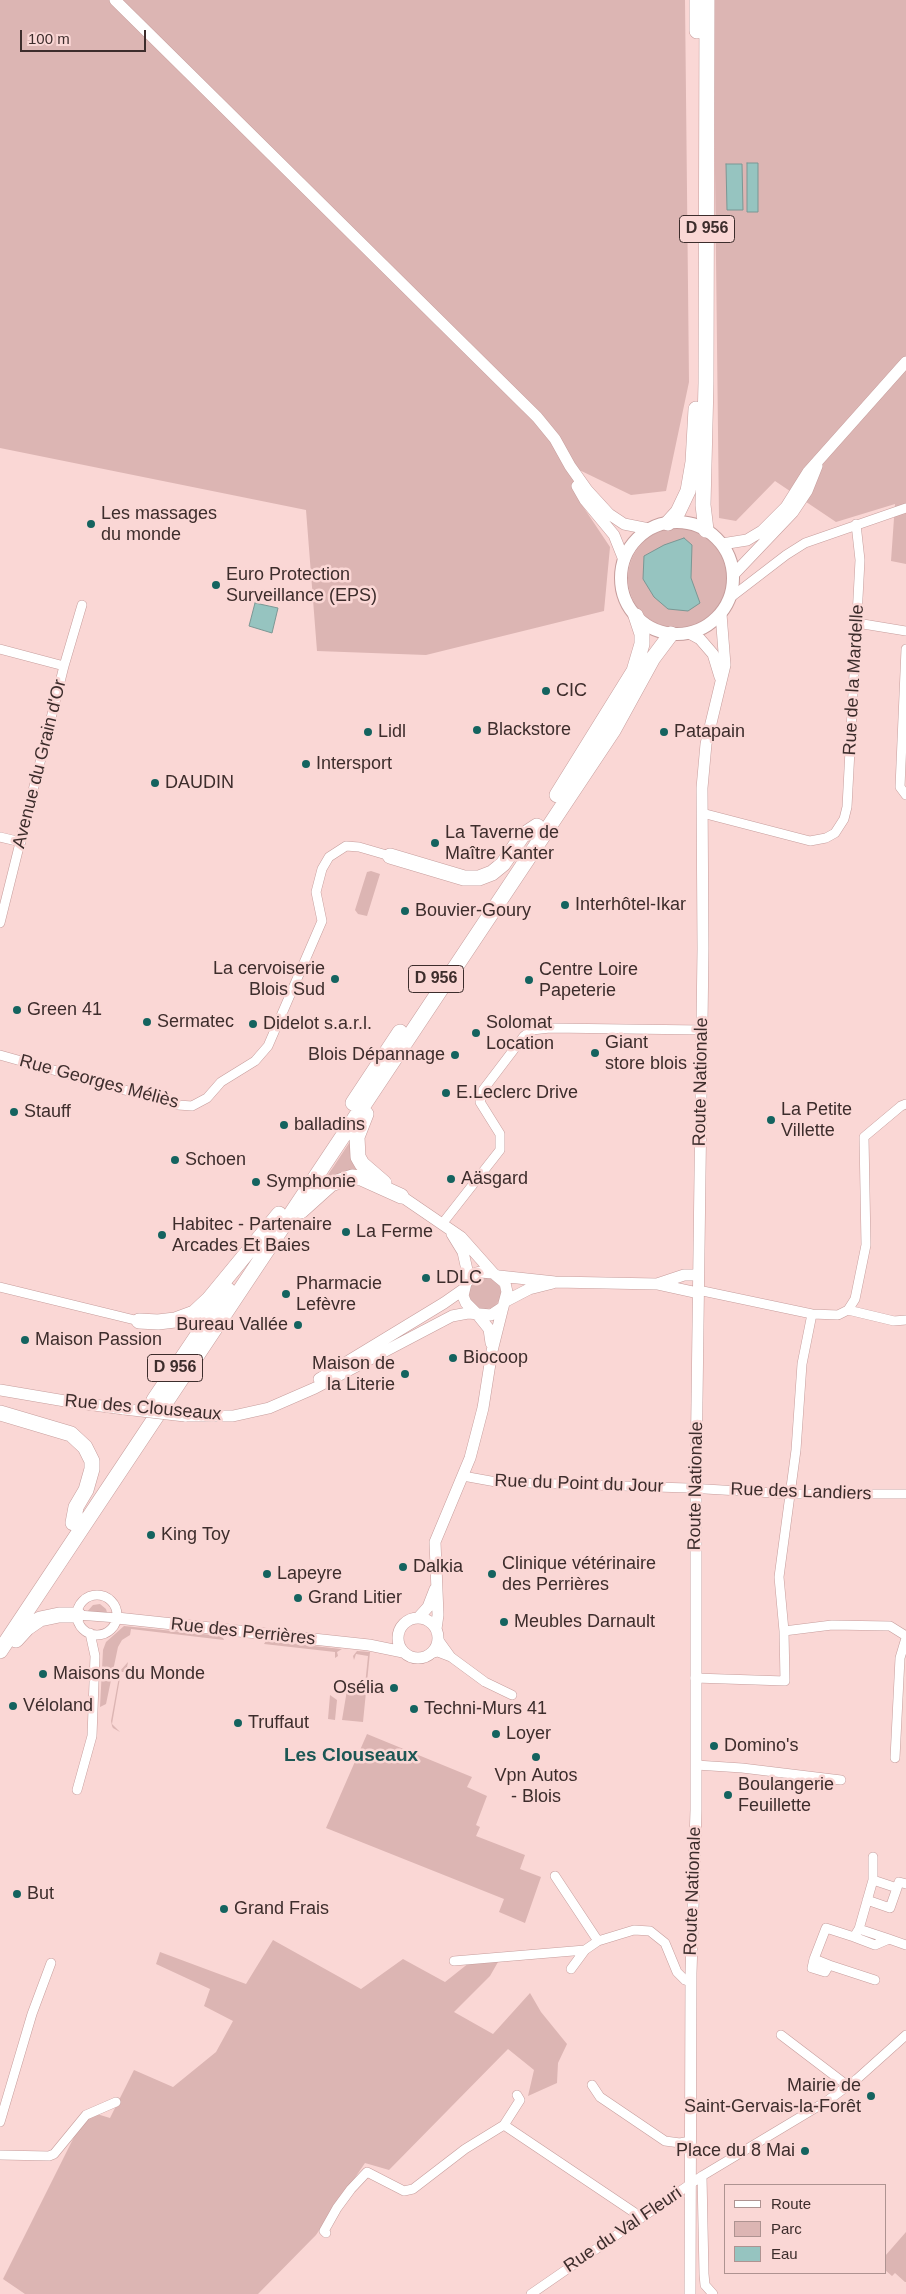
<!DOCTYPE html>
<meta charset="utf-8">
<style>
body{margin:0}
#map{position:relative;width:906px;height:2294px;overflow:hidden;background:#fad7d5;font-family:Arial,sans-serif}
canvas{display:block}
.legend{position:absolute;left:724px;top:2184px;width:162px;height:90px;box-sizing:border-box;background:#fad7d5;border:1px solid #ae9391;margin:0;padding:6px 9px;list-style:none;font-size:15px;color:#3d2d2c}
.legend li{display:flex;align-items:center;gap:10px;height:25px}
.legend b{width:25px;border:1px solid #ae9391}
.scale{position:absolute;left:20px;top:30px;width:126px;height:22px;box-sizing:border-box;border:2px solid #3d2d2c;border-top:0;padding-left:6px;font-size:15px;line-height:18px;white-space:nowrap;color:#3d2d2c;-webkit-text-stroke:4px #fad7d5;paint-order:stroke}
</style>
<div id="map">
<canvas width="906" height="2294"></canvas>
<ul class="legend">
<li><b style="height:6px;background:#fff"></b>Route</li>
<li><b style="height:14px;background:#dcb5b3"></b>Parc</li>
<li><b style="height:14px;background:#96c4c0"></b>Eau</li>
</ul>
<div class="scale">100 m</div>
</div>
<script>
const ctx = document.querySelector('canvas').getContext('2d');
ctx.lineJoin = 'round';
function fillPath(path, color) { ctx.fillStyle = color; ctx.fill(path, 'evenodd'); }
const toPath = rows => new Path2D(rows.map(r => 'M' + r).join(''));
function stroke(path, color, width, dash) { ctx.strokeStyle = color; ctx.lineWidth = width; ctx.lineCap = dash ? 'butt' : 'round'; ctx.setLineDash(dash || []); ctx.stroke(path); }
function write(font, color, halo, rows, align = 'center') {
  ctx.font = font + ' Arial,sans-serif'; ctx.lineWidth = 5; ctx.setLineDash([]); ctx.textBaseline = 'middle'; ctx.strokeStyle = halo; ctx.fillStyle = color; for (const [text, x, y, turn = 0] of rows) {
    ctx.save(); ctx.translate(x, y); ctx.rotate((+turn || 0) * Math.PI / 180); ctx.textAlign = isNaN(turn) ? turn : align; if (halo) ctx.strokeText(text, 0, 0); ctx.fillText(text, 0, 0); ctx.restore();
  }
}
fillPath(toPath([
 [0,0,685,0,689,382,666,491,631,495,571,466,580,502,610,547,604,611,426,655,317,651,306,510,0,448],
 [713,0,906,0,906,564,891,561,895,504,836,522,775,481,736,521,719,518],
 '628 578a50 50 0 1 1 100 0a50 50 0 1 1-100 0Z',
 [371,871,380,874,367,916,358,914,355,910,367,872],
 [353,1137,361,1173,318,1189,334,1166],
 '469 1293a16 16 0 1 1 32 0a16 16 0 1 1-32 0Z',
 [100,1604,106,1609,108,1616,86,1613,93,1605],
 [124,1626,222,1636,224,1640,131,1629,130,1635,122,1640,118,1647,106,1704,100,1707,103,1650,106,1642],
 [266,1641,342,1649,337,1652,338,1656,335,1658,335,1652,264,1644],
 [357,1651,370,1652,363,1722,342,1720,347,1690,352,1688,352,1694,364,1695,368,1656,356,1654,354,1660,353,1656],
 [128,1662,126,1672,121,1672,112,1724,120,1732,113,1728,112,1726,111,1721,120,1671],
 [330,1695,337,1700,335,1720,328,1719],
 [367,1734,472,1777,467,1787,487,1796,476,1825,480,1827,476,1836,525,1855,520,1869,541,1877,525,1923,499,1912,504,1899,326,1828],
 [273,1940,361,1989,403,1959,445,1982,479,1955,498,1962,490,1976,454,2012,493,2034,530,1993,541,2012,567,2044,558,2063,557,2083,528,2096,534,2070,508,2049,389,2170,365,2163,316,2235,258,2294,25,2294,3,2279,87,2111,110,2118,134,2070,173,2087,216,2052,233,2021,204,2006,210,1989,156,1964,160,1952,246,1984],
 [906,2232,906,2282,905,2282,895,2273,892,2276,885,2270,885,2256]
]), '#dcb5b3');
const water = toPath([
 [747,163,758,163,758,212,747,212,747,163],
 [726,164,742,164,743,210,727,210,726,164],
 [684,538,692,545,691,578,700,603,688,611,668,609,654,597,643,579,644,556,664,545,684,538],
 [255,603,278,608,272,633,249,626,255,603]
]);
fillPath(water, '#96c4c0');
stroke(water, '#7b9794', 1);
const street = toPath([
 [730,598,786,555,805,543,906,508],
 [857,623,906,631],
 [0,649,64,666],
 [906,649,900,787,906,795],
 [702,813,810,841,826,838,835,833,844,819,847,807,860,560,856,524],
 [0,837,21,842],
 [0,923,64,666,82,605],
 [0,1055,178,1105,192,1106,207,1098,221,1082,255,1061,268,1046,322,921,316,892,322,869,329,857,346,846,359,847,390,856],
 [442,1224,500,1150,500,1134,480,1102,483,1090,524,1036,532,1030,550,1028,702,1030],
 [0,1287,139,1321],
 [698,1290,812,1314,838,1315,848,1310,894,1321,906,1320],
 [848,1310,855,1299,866,1245,864,1137,901,1106,906,1104],
 [463,1476,496,1482,688,1488,791,1494,906,1494],
 '77 1615a20 20 0 1 1 40 0a20 20 0 1 1-40 0Z',
 [78,1615,117,1618],
 [784,1631,832,1625,890,1626,906,1636],
 [438,1639,451,1657],
 [430,1654,438,1652,451,1657,485,1682,512,1695],
 [695,1678,785,1681,784,1631,779,1577,796,1450,802,1364,812,1314],
 [895,1758,900,1658,906,1638],
 [696,1765,742,1768,841,1780],
 [77,1790,92,1736,95,1656,90,1633],
 [555,1876,598,1941],
 [897,1888,899,1882,906,1884],
 [867,1900,890,1908,897,1888,873,1880],
 [859,1929,873,1880,873,1857],
 [889,1939,875,1945,854,1937,859,1929,889,1939,906,1945],
 [814,1959,829,1965,825,1972,812,1968,814,1959,826,1928,854,1937],
 [454,1961,585,1950],
 [829,1965,875,1980],
 [571,1969,585,1950,598,1941,634,1930,650,1931,665,1943,677,1972,685,1980,691,1982],
 [781,2035,848,2086],
 [592,2085,600,2097,665,2141,680,2143,690,2141],
 [0,2122,32,2014,51,1963],
 [504,2125,520,2100,517,2095],
 [0,2155,49,2156,54,2154,86,2115,116,2102],
 [702,2176,704,2274,705,2285,713,2294],
 [326,2233,324,2231,337,2208,351,2189,367,2172,404,2191,413,2189,465,2149,504,2125,641,2217],
 [531,2294,702,2176,827,2101,857,2079,906,2035]
]);
const secondary = toPath([
 [115,0,537,417,555,439,570,466,587,490,609,514,624,524,649,529],
 [577,486,585,500,614,535,624,560],
 [722,544,747,540,762,531,786,507,808,472,906,362],
 [734,574,793,512,807,491,817,466],
 [689,633,700,639,713,654,720,677],
 [401,1196,461,1237,493,1273],
 [452,1234,463,1252,469,1279],
 [499,1276,555,1282,657,1284,684,1275,698,1275],
 [657,1284,698,1293],
 [506,1301,529,1289,553,1283],
 [477,1314,489,1329,491,1343],
 [319,1379,444,1303,464,1289],
 [0,1390,71,1402,124,1409],
 [185,1416,233,1416,269,1408,315,1388,452,1316,468,1313,491,1315,503,1307,507,1292,505,1283,493,1273,480,1272,474,1274,466,1283,463,1296,466,1303,476,1313],
 [419,1617,428,1607,435,1589],
 '398 1638a20 20 0 1 1 40 0a20 20 0 1 1-40 0Z',
 [117,1618,369,1645,403,1652],
 [436,1629,438,1615,435,1542,470,1458,483,1408,492,1351,503,1307],
 [690,2294,691,1973,696,1810,696,1476,703,949,702,788,706,744,725,665,721,614]
]);
const primary = toPath([
 '621 578a56 56 0 1 1 112 0a56 56 0 1 1-112 0Z'
]);
const highway = toPath([
 [697,0,697,31],
 [668,523,678,512,688,491,693,462,696,409],
 [706,530,703,505,706,383,707,0],
 [557,795,634,671,642,644,642,634,636,616],
 [390,856,464,878,479,878,492,873,503,864,522,836,537,826],
 [353,1103,400,1032],
 [366,1114,357,1137,358,1157,362,1164,384,1183],
 [301,1211,331,1184,352,1177,361,1178,401,1196],
 [139,1321,158,1322,175,1320,194,1313,209,1299,279,1214],
 [154,1400,228,1290],
 [0,1413,71,1434,85,1447,92,1461,92,1469,86,1490,76,1507,73,1523],
 [16,1640,27,1628,40,1619,59,1615,78,1615],
 [0,1651,614,729,653,658,671,634]
]);
stroke(street, '#c69d9c', 10);
stroke(secondary, '#c69d9c', 12);
stroke(primary, '#c69d9c', 14);
stroke(highway, '#c69d9c', 16);
stroke(street, '#fff', 9);
stroke(secondary, '#fff', 11);
stroke(primary, '#fff', 12);
stroke(highway, '#fff', 15);
const secondaryBridge = toPath([
 [124,1409,185,1416]
]);
stroke(secondaryBridge, '#c69d9c', 12, []);
stroke(secondaryBridge, '#fff', 11);
for (const [x, y, r, color] of [
 [91,524,5,"#14635f"],
 [216,585,5,"#14635f"],
 [546,691,5,"#14635f"],
 [477,730,5,"#14635f"],
 [368,732,5,"#14635f"],
 [664,732,5,"#14635f"],
 [306,764,5,"#14635f"],
 [155,783,5,"#14635f"],
 [435,843,5,"#14635f"],
 [565,905,5,"#14635f"],
 [405,911,5,"#14635f"],
 [335,979,5,"#14635f"],
 [529,980,5,"#14635f"],
 [17,1010,5,"#14635f"],
 [147,1022,5,"#14635f"],
 [253,1024,5,"#14635f"],
 [476,1033,5,"#14635f"],
 [595,1053,5,"#14635f"],
 [455,1055,5,"#14635f"],
 [446,1093,5,"#14635f"],
 [14,1112,5,"#14635f"],
 [771,1120,5,"#14635f"],
 [284,1125,5,"#14635f"],
 [175,1160,5,"#14635f"],
 [451,1179,5,"#14635f"],
 [256,1182,5,"#14635f"],
 [346,1232,5,"#14635f"],
 [162,1235,5,"#14635f"],
 [426,1278,5,"#14635f"],
 [286,1294,5,"#14635f"],
 [298,1325,5,"#14635f"],
 [25,1340,5,"#14635f"],
 [453,1358,5,"#14635f"],
 [405,1374,5,"#14635f"],
 [151,1535,5,"#14635f"],
 [403,1567,5,"#14635f"],
 [267,1574,5,"#14635f"],
 [492,1574,5,"#14635f"],
 [298,1598,5,"#14635f"],
 [504,1622,5,"#14635f"],
 [43,1674,5,"#14635f"],
 [394,1688,5,"#14635f"],
 [13,1706,5,"#14635f"],
 [414,1709,5,"#14635f"],
 [238,1723,5,"#14635f"],
 [496,1734,5,"#14635f"],
 [714,1746,5,"#14635f"],
 [536,1757,5,"#14635f"],
 [728,1795,5,"#14635f"],
 [17,1894,5,"#14635f"],
 [224,1909,5,"#14635f"],
 [871,2096,5,"#14635f"],
 [805,2151,5,"#14635f"]
]) { const dot = new Path2D(); dot.arc(x, y, r, 0, 2 * Math.PI); ctx.fillStyle = color; ctx.fill(dot); stroke(dot, '#fad7d5', 2); }
for (const [x, y, w] of [
 [707,229,55],
 [436,979,55],
 [175,1368,55]
]) { const box = new Path2D(); box.roundRect(x - w / 2, y - 13.5, w, 27, 4); ctx.fillStyle = '#fad7d5'; ctx.fill(box); stroke(box, '#3d2d2c', 1); }
write('bold 16px', '#3d2d2c', null, [
 ["D 956",707,229],
 ["D 956",436,979],
 ["D 956",175,1368]
]);
write('18px', '#3d2d2c', '#fad7d5', [
 ["Les massages",101,514],
 ["du monde",101,535],
 ["Euro Protection",226,575],
 ["Surveillance (EPS)",226,596],
 ["CIC",556,691],
 ["Blackstore",487,730],
 ["Lidl",378,732],
 ["Patapain",674,732],
 ["Intersport",316,764],
 ["DAUDIN",165,783],
 ["La Taverne de",445,833],
 ["Maître Kanter",445,854],
 ["Interhôtel-Ikar",575,905],
 ["Bouvier-Goury",415,911],
 ["La cervoiserie",325,969,"right"],
 ["Blois Sud",325,990,"right"],
 ["Centre Loire",539,970],
 ["Papeterie",539,991],
 ["Green 41",27,1010],
 ["Sermatec",157,1022],
 ["Solomat",486,1023],
 ["Location",486,1044],
 ["Didelot s.a.r.l.",263,1024],
 ["Giant",605,1043],
 ["store blois",605,1064],
 ["Blois Dépannage",445,1055,"right"],
 ["E.Leclerc Drive",456,1093],
 ["La Petite",781,1110],
 ["Villette",781,1131],
 ["Stauff",24,1112],
 ["balladins",294,1125],
 ["Schoen",185,1160],
 ["Aäsgard",461,1179],
 ["Symphonie",266,1182],
 ["Habitec - Partenaire",172,1225],
 ["Arcades Et Baies",172,1246],
 ["La Ferme",356,1232],
 ["LDLC",436,1278],
 ["Pharmacie",296,1284],
 ["Lefèvre",296,1305],
 ["Bureau Vallée",288,1325,"right"],
 ["Maison Passion",35,1340],
 ["Biocoop",463,1358],
 ["Maison de",395,1364,"right"],
 ["la Literie",395,1385,"right"],
 ["King Toy",161,1535],
 ["Clinique vétérinaire",502,1564],
 ["des Perrières",502,1585],
 ["Dalkia",413,1567],
 ["Lapeyre",277,1574],
 ["Grand Litier",308,1598],
 ["Meubles Darnault",514,1622],
 ["Maisons du Monde",53,1674],
 ["Osélia",384,1688,"right"],
 ["Véloland",23,1706],
 ["Techni-Murs 41",424,1709],
 ["Truffaut",248,1723],
 ["Loyer",506,1734],
 ["Domino's",724,1746],
 ["Vpn Autos",536,1776,"center"],
 ["- Blois",536,1797,"center"],
 ["Boulangerie",738,1785],
 ["Feuillette",738,1806],
 ["But",27,1894],
 ["Grand Frais",234,1909],
 ["Mairie de",861,2086,"right"],
 ["Saint-Gervais-la-Forêt",861,2107,"right"],
 ["Place du 8 Mai",795,2151,"right"]
], 'left');
write('18px', '#3d2d2c', '#fad7d5', [
 ["Rue de la Mardelle",854,680,-87],
 ["Avenue du Grain d'Or",40,764,-76],
 ["Rue Georges Méliès",99,1082,15],
 ["Route Nationale",701,1082,-89],
 ["Rue des Clouseaux",143,1408,5],
 ["Rue du Point du Jour",579,1484,2],
 ["Route Nationale",696,1486,-89],
 ["Rue des Landiers",801,1492,2],
 ["Rue des Perrières",243,1632,6],
 ["Route Nationale",693,1891,-88],
 ["Rue du Val Fleuri",623,2230,-34]
]);
write('bold 19px', '#1c5754', '#fad7d5', [
 ["Les Clouseaux",351,1756]
]);
</script>
